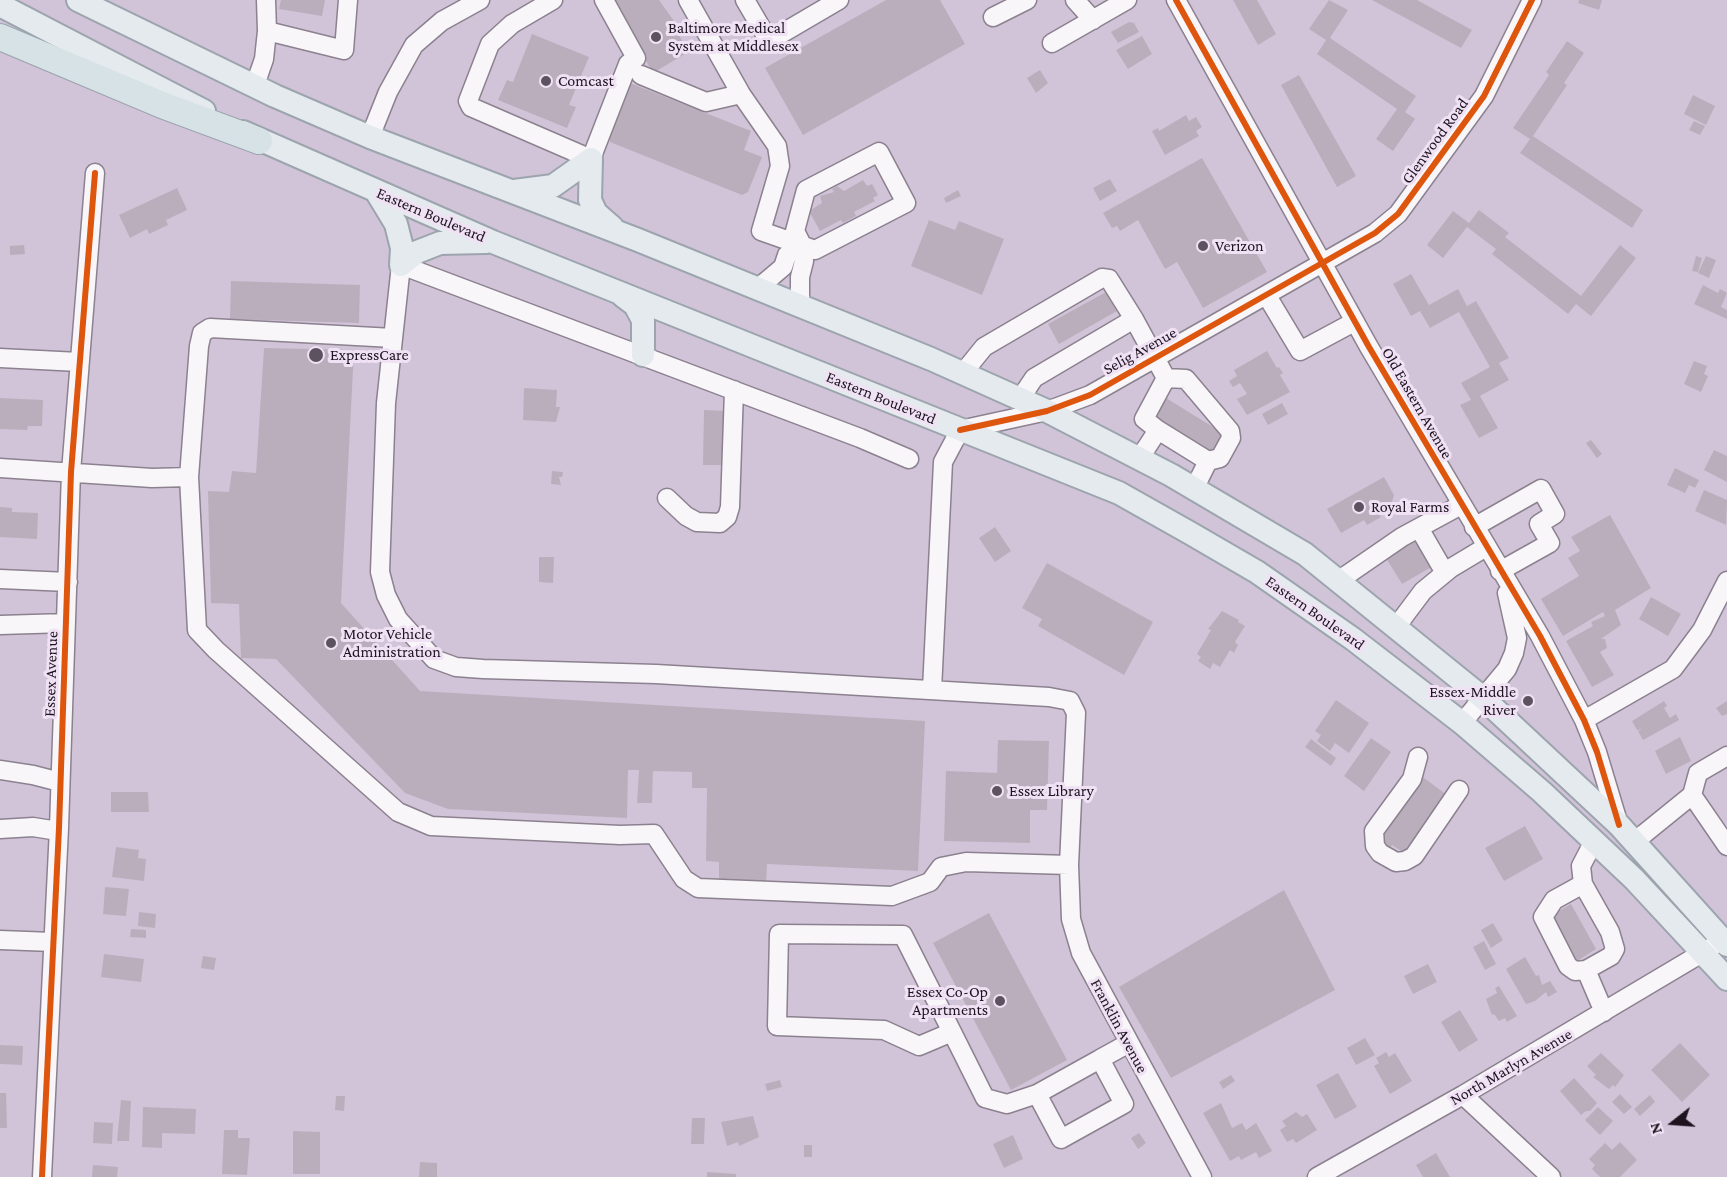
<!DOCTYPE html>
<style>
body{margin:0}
#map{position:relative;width:1727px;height:1177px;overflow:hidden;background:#d2c4d8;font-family:"Crimson Pro",serif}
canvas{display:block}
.north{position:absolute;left:1643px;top:1093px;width:60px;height:60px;-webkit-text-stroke:4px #f0e2f4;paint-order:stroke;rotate:253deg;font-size:16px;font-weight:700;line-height:24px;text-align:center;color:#1d1420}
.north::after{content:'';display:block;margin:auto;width:21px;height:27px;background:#1d1420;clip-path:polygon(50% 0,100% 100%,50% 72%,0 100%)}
</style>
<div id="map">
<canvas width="1727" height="1177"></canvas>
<div class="north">N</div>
</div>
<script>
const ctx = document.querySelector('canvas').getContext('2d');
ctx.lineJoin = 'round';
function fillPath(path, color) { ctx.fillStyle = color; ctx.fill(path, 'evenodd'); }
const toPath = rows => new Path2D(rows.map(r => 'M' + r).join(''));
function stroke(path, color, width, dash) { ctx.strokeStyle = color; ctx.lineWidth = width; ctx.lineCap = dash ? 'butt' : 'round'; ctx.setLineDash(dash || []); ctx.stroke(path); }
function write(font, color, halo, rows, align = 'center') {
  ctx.font = font + ' "Crimson Pro",serif'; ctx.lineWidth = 6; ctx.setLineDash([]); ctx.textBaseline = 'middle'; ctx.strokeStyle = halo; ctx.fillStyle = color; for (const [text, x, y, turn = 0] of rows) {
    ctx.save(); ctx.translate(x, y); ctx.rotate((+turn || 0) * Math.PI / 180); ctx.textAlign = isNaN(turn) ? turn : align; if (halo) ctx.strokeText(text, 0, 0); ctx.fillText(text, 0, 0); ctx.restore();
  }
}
fillPath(toPath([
 [281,0,325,0,322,16,279,9],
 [611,0,659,0,674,21,672,22,688,52,653,73],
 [886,0,940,0,965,44,803,135,765,68],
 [1233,0,1257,0,1276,34,1258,45],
 [1329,0,1348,10,1330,38,1416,96,1405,112,1415,119,1393,151,1376,139,1397,109,1317,54,1326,40,1309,29],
 [1372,0,1417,0,1472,30,1461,48],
 [1579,0,1602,0,1599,10,1578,3],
 [1129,22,1134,23,1139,32,1118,43,1111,32],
 [532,34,589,57,569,105,576,107,567,128,498,100,507,80,513,82],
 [1142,36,1152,54,1128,69,1116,50],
 [1567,41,1584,53,1564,83,1567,85,1533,136,1643,210,1632,228,1520,153,1530,139,1513,128,1549,75,1546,72],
 [1040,70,1048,83,1036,93,1027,78],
 [1299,75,1356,176,1337,187,1281,85],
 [630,83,751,131,744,150,762,157,748,192,742,195,610,142,609,136],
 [1693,95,1715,106,1706,125,1684,114],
 [1186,115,1189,121,1196,117,1202,127,1196,131,1199,136,1165,155,1152,131,1158,128,1159,131],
 [1694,121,1705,126,1700,135,1689,130],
 [1202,158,1267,272,1203,308,1177,262,1165,269,1138,220,1120,231,1117,226,1112,228,1103,213],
 [1110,179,1117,191,1100,201,1093,188],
 [863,180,867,186,872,184,878,195,873,198,875,201,854,212,856,216,843,223,841,220,820,231,809,211,822,203,820,196,834,192,832,189,837,186,844,191],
 [177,188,187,210,166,220,168,225,149,234,147,229,130,238,119,215],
 [958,190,961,196,946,203,944,198],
 [1479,210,1509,233,1505,237,1581,296,1620,245,1636,258,1591,316,1576,304,1568,314,1492,254,1496,249,1467,227,1443,258,1427,245,1453,211,1469,223],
 [929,220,955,230,959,221,1004,239,982,295,911,266],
 [24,245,25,254,10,255,10,246],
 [1696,256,1702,258,1698,272,1692,271],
 [1706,256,1716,260,1709,278,1698,273],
 [1411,274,1429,305,1458,289,1467,306,1476,301,1509,358,1499,363,1509,380,1480,396,1498,428,1479,438,1460,405,1471,400,1461,383,1490,367,1459,312,1430,328,1420,311,1411,316,1393,284],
 [231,281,360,285,359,323,230,319],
 [1703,285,1718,293,1720,289,1727,293,1721,307,1727,310,1727,319,1694,304],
 [1106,292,1117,311,1059,344,1048,324],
 [264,348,354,350,341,603,420,691,925,721,918,871,767,864,766,886,719,885,719,862,706,861,707,788,692,788,692,772,653,771,652,803,637,803,639,770,628,770,627,818,448,809,405,793,276,659,241,658,239,604,211,603,208,491,229,492,232,471,256,473],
 [1267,351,1277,368,1279,367,1283,373,1280,375,1290,392,1247,415,1237,399,1247,394,1240,383,1233,387,1229,381,1237,376,1234,370],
 [1694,361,1707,366,1704,374,1708,376,1701,392,1684,384],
 [524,388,557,390,556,407,560,407,556,422,523,420],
 [0,398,43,400,42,426,28,426,27,430,0,429],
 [1166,398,1226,435,1214,455,1154,418],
 [1282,403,1288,414,1268,425,1262,414],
 [704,410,726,411,726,465,703,465],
 [1591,440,1602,454,1597,458,1586,443],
 [1714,450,1727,456,1727,482,1704,470],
 [1675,468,1699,480,1695,488,1689,485,1685,493,1667,485],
 [552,471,563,472,562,477,559,477,561,485,551,484],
 [1384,477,1394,495,1391,505,1378,512,1381,517,1367,525,1364,520,1341,533,1327,509],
 [1704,490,1727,500,1726,525,1695,511],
 [0,507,12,508,12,512,38,513,37,539,0,537],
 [1610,515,1651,588,1615,610,1621,625,1601,639,1605,639,1607,648,1600,652,1614,675,1592,687,1566,641,1593,626,1591,622,1605,616,1603,612,1563,636,1541,599,1579,576,1568,558,1580,551,1571,537],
 [995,527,1011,551,995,562,979,538],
 [1420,538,1435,565,1402,584,1386,558],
 [539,557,554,557,553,583,539,582],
 [1047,563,1153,622,1124,675,1038,626,1042,619,1022,608],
 [1651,597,1681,614,1668,636,1639,619],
 [1222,611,1239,620,1238,622,1245,626,1235,642,1238,645,1234,653,1230,650,1220,667,1213,663,1210,669,1198,661,1201,657,1197,654,1211,630,1208,629],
 [1336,700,1369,723,1349,753,1335,743,1330,751,1317,741,1321,735,1315,731],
 [1664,701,1667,706,1664,708,1670,718,1676,714,1679,720,1643,740,1638,731,1642,729,1637,730,1632,721],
 [1727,701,1727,714,1722,716,1716,708],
 [1680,737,1691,761,1666,774,1655,751],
 [1371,738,1391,752,1364,791,1344,776],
 [1311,739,1336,758,1331,766,1305,747],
 [998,740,1049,741,1047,810,1030,810,1030,843,944,841,946,771,997,773],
 [1420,775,1447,795,1407,855,1392,845,1388,850,1375,833],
 [111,792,148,792,149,812,111,812],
 [1525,826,1543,859,1504,881,1485,848],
 [116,847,139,850,138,858,146,859,144,881,112,877],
 [105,887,129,889,126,916,103,914],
 [1284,890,1335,990,1171,1078,1119,987],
 [1571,904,1596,949,1574,963,1552,915],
 [139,912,156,914,155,928,138,926],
 [989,913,1067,1060,1011,1090,933,943],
 [1493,923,1503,940,1491,948,1481,930],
 [131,929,146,930,146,938,130,937],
 [1484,941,1496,964,1485,970,1473,947],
 [104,954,144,959,141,982,101,977],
 [203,956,216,958,214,970,201,968],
 [1525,957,1536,976,1539,975,1542,985,1550,981,1557,992,1548,997,1546,992,1535,1001,1526,1004,1506,969],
 [1428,964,1437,982,1413,994,1404,976],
 [1499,986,1517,1016,1507,1022,1505,1018,1499,1021,1494,1014,1492,1015,1486,999,1497,993,1495,988],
 [1460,1010,1478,1040,1459,1052,1441,1022],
 [1365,1038,1375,1055,1356,1065,1347,1048],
 [1680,1043,1710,1075,1682,1102,1651,1070],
 [0,1045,23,1046,22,1065,0,1064],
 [1386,1052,1389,1057,1395,1053,1412,1081,1390,1094,1374,1066,1379,1063,1376,1058],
 [1601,1053,1624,1075,1615,1087,1613,1085,1609,1089,1593,1077,1596,1075,1587,1066],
 [1338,1073,1357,1107,1335,1119,1316,1085],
 [1231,1075,1235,1081,1223,1089,1219,1082],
 [1574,1078,1597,1103,1590,1111,1586,1111,1581,1115,1560,1091],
 [780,1080,782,1087,767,1091,765,1084],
 [0,1093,6,1093,7,1128,0,1128],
 [1620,1094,1632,1107,1624,1114,1612,1102],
 [1650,1095,1655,1102,1640,1116,1634,1109],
 [336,1096,345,1096,344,1111,335,1110],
 [121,1100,131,1101,129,1141,117,1141],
 [1221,1103,1232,1128,1242,1123,1246,1130,1256,1123,1272,1151,1259,1158,1256,1152,1241,1160,1239,1156,1230,1161,1203,1113],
 [143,1107,196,1109,195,1134,162,1133,162,1148,142,1147],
 [1598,1107,1613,1121,1600,1135,1585,1120],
 [1296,1112,1302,1117,1307,1114,1317,1130,1296,1143,1293,1139,1287,1142,1280,1130,1286,1126,1282,1121],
 [753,1116,759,1137,739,1146,738,1142,727,1146,721,1122],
 [692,1118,705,1118,704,1144,691,1144],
 [94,1122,113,1123,112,1144,93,1143],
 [224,1130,238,1130,238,1138,250,1138,247,1175,222,1174],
 [293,1131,320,1132,320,1174,293,1174],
 [1139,1133,1146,1143,1138,1149,1131,1138],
 [1013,1135,1023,1159,1004,1168,993,1144],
 [1620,1142,1637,1160,1620,1177,1600,1177,1592,1169,1595,1165,1589,1159,1605,1143,1612,1150],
 [804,1145,812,1145,812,1157,804,1157],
 [1436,1153,1450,1177,1423,1177,1416,1165],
 [420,1162,437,1163,437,1177,419,1177],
 [93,1165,118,1167,117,1177,92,1177],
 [707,1172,736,1174,736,1177,707,1177]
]), '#bbaebc');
const minor = toPath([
 [553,0,512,24,490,44,468,101,471,107,591,159,628,64,636,58,604,0],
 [745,0,769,41,839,0],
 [1075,0,1093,20],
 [1176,0,1369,347,1540,636,1584,720,1597,752,1619,825],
 [993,17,1027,0],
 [267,31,344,50,348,0],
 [1052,43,1127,0],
 [641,75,706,102,741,94,688,0],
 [255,85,264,59,267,31,266,0],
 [741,94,777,146,780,166,761,231,815,250,906,203,879,152,806,190,795,231,802,245],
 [370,137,388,92,414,45,442,21,480,0],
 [757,289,783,267,787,255,802,245,804,261,800,277,800,306],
 [1267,296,1300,351,1354,322],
 [1134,319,1166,378,1144,419,1158,430],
 [0,358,79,362],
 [963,373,984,347,1102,278,1109,279,1134,319,1034,378,1020,399],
 [1166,378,1186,379,1230,431,1231,438,1220,458,1208,461],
 [1139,459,1158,430,1208,461,1194,489],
 [0,468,152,478,189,477,199,346,202,333,210,328,393,338],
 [189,477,197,630,216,650,398,812,431,826,620,835,654,834,684,879,698,888,892,896,930,882,941,867,966,862,1069,865,1076,713,1070,701,1049,697,656,674,483,669,456,667,434,659,398,619,386,595,380,572,386,403,401,265,860,438,909,459],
 [667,498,686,516,697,522,720,523,727,517,730,507,734,390],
 [1474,527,1541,489,1555,514,1539,524,1550,543,1500,571],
 [1419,528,1445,573],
 [0,579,68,582],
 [1338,581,1402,537,1461,505],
 [0,625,66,623],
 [1396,627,1423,591,1451,568,1486,547],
 [932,690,943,462,960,430,1047,411,1090,395,1375,233,1398,214,1484,96,1532,0],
 [1584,720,1673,669,1702,630,1727,581],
 [1462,723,1507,669,1514,653,1517,638,1507,593],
 [1418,757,1412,779,1374,831,1375,846,1380,853,1396,862,1405,861,1414,856,1459,790],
 [0,770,33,775,60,782],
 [1692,795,1698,773,1727,756],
 [0,829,33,827,58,831],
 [1594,841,1581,866,1583,884,1610,932,1615,949,1611,956,1586,970,1604,1012],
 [1634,842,1692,795,1727,846],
 [1069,865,1071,919,1081,953,1202,1177],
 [1583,884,1554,900,1543,917,1568,966,1575,971,1586,970],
 [0,940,53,942],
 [952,1032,903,935,779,934,777,1026,884,1030,919,1046,952,1032,985,1098,1007,1104,1037,1094,1061,1139,1124,1104,1100,1059,1129,1043],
 [1037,1094,1100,1059],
 [1463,1095,1551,1177],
 [42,1177,59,828,71,472,95,173],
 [1317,1177,1463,1095,1712,947]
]);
const major = toPath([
 [78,0,275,96,370,137,638,240,931,359,1047,411,1171,475,1305,554,1483,698,1619,825,1727,945],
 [0,5,204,111],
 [243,132,493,242,1119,493,1190,533,1257,572,1353,639,1462,723,1542,792,1634,879,1727,979],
 [591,159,590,200,596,213,612,227],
 [376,191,396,224,402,248,401,265],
 [514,191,553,186,591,159],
 [401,265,417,252,440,243,486,242],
 [623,296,635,305,643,320,643,355]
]);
const highway = toPath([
 [0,37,162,105,259,141]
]);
stroke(minor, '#8b818f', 21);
stroke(major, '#9ca4ae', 26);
stroke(highway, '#9ca4ae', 28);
stroke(minor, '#f8f6f9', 18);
stroke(major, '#e4eaed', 22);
stroke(highway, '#d6e2e6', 26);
stroke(toPath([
 [1176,0,1369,347,1540,636,1584,720,1597,752,1619,825],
 [960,430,1047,411,1090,395,1375,233,1398,214,1484,96,1532,0],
 [42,1177,59,828,71,472,95,173]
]), '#de560d', 6);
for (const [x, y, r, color] of [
 [656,37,6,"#5c5260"],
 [546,81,6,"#5c5260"],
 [1203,246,6,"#5c5260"],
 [316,355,8,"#5c5260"],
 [1359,507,6,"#5c5260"],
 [331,643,6,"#5c5260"],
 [1528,701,6,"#5c5260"],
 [997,791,6,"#5c5260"],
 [1000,1001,6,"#5c5260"]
]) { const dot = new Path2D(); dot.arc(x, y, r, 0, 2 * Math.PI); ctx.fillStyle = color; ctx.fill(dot); stroke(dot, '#f0e2f4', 2); }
write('16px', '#1d1420', '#f0e2f4', [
 ["Baltimore Medical",668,28],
 ["System at Middlesex",668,46],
 ["Comcast",558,81],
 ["Verizon",1215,246],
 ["ExpressCare",330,355],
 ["Royal Farms",1371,507],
 ["Motor Vehicle",343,634],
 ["Administration",343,652],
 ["Essex-Middle",1516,692,"right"],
 ["River",1516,710,"right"],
 ["Essex Library",1009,791],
 ["Essex Co-Op",988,992,"right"],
 ["Apartments",988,1010,"right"]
], 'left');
write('16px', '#1d1420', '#f0e2f4', [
 ["Glenwood Road",1435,141,-54],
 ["Eastern Boulevard",431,215,23],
 ["Selig Avenue",1140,351,-29],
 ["Eastern Boulevard",881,398,22],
 ["Old Eastern Avenue",1417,403,60],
 ["Eastern Boulevard",1315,613,35],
 ["Essex Avenue",51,674,-88],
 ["Franklin Avenue",1119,1026,62],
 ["North Marlyn Avenue",1511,1067,-30]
]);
</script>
